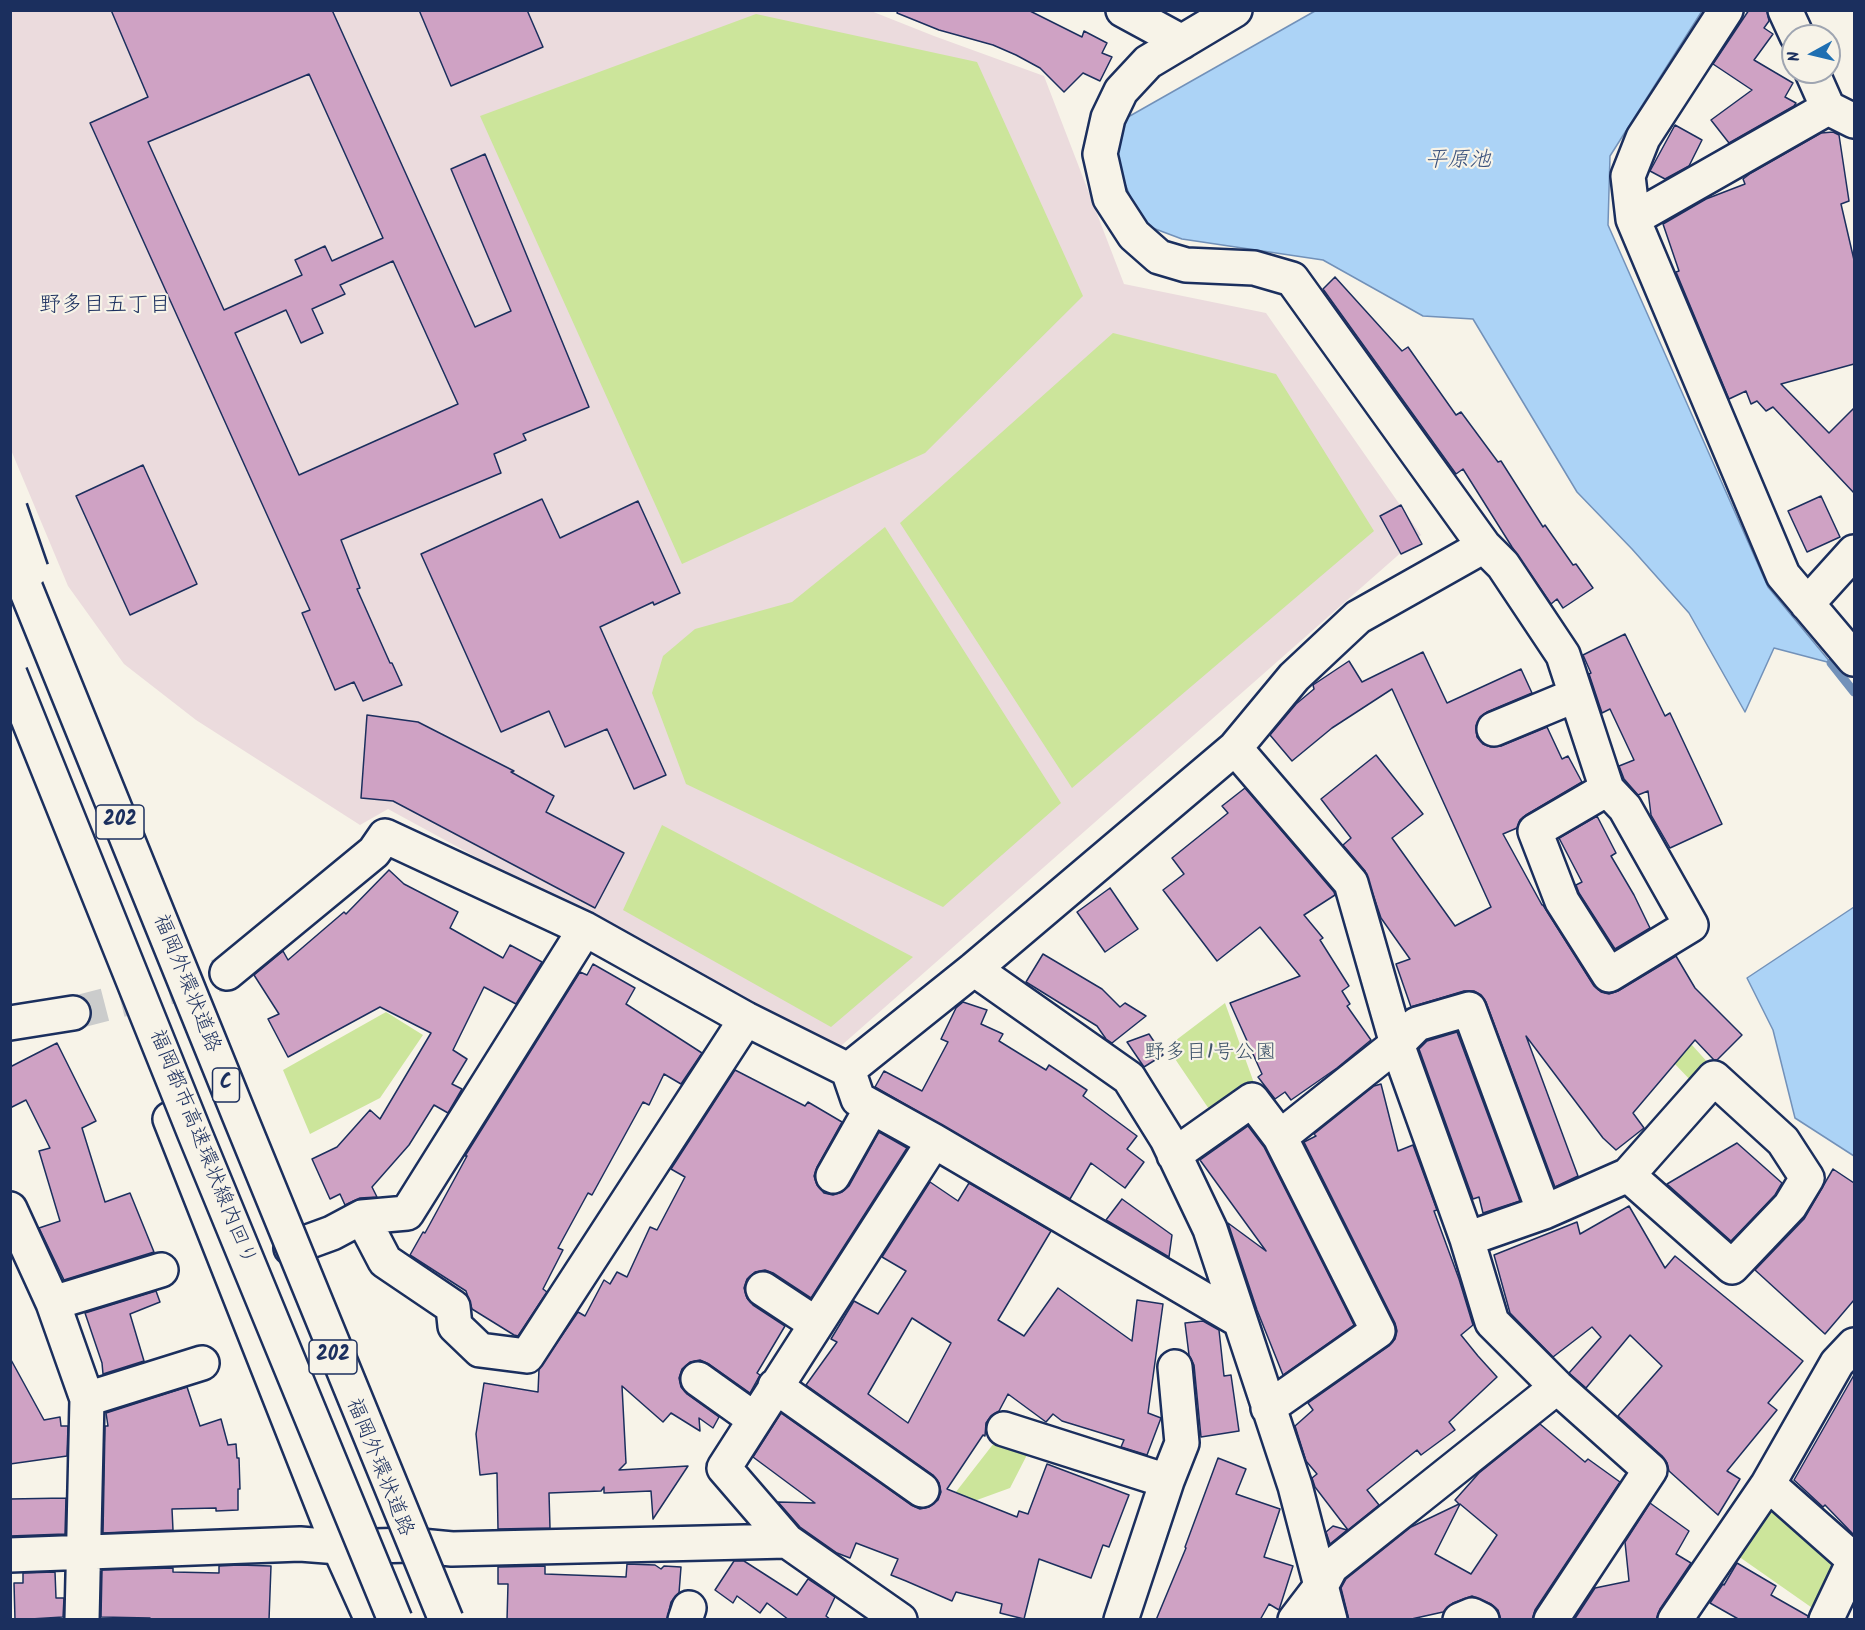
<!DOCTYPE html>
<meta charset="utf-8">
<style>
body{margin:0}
#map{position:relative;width:1865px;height:1630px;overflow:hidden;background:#f7f3e8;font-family:Kalam,sans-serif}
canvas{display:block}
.frame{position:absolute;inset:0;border:12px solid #1b2f5e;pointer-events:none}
.north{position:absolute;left:1781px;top:24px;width:60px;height:60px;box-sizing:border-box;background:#f7f3e8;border:2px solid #9fa5b1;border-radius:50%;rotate:262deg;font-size:16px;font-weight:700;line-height:24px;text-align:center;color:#1b2f5e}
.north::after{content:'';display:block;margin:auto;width:21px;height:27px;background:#1f6fb2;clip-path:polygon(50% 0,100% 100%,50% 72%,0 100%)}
</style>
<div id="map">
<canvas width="1865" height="1630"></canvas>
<div class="frame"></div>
<div class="north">N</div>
</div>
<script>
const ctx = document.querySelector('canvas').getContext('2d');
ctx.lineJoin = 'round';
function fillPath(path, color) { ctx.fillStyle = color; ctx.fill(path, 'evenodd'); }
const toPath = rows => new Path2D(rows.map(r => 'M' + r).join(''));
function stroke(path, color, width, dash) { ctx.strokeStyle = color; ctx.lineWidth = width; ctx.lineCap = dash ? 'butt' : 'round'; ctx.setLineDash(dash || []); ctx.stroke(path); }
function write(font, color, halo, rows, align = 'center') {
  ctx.font = font + ' Kalam,"Klee One",sans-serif'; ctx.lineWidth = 4.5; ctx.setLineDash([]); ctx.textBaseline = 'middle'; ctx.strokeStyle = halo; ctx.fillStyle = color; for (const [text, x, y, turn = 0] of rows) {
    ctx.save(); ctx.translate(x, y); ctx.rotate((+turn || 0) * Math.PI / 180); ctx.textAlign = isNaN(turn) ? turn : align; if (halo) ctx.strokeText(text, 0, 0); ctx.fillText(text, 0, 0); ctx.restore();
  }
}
fillPath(toPath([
 [10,11,871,11,934,36,1044,76,1124,284,1266,313,1421,535,834,1052,388,809,360,825,196,720,124,664,68,586,11,450]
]), '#ebdbdd');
fillPath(toPath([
 [756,14,977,62,1083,296,925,453,682,564,480,116],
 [1113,333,1276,374,1374,531,1072,788,900,523],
 [885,527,1061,803,943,907,686,784,652,693,663,656,695,629,792,602],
 [662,825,913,957,831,1027,623,910],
 [1225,1003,1254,1083,1213,1115,1167,1047],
 [386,1012,423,1035,380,1098,310,1134,283,1070],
 [1674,1025,1710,1065,1694,1084,1653,1041],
 [994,1443,1029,1451,1010,1488,944,1512,917,1498,926,1485,946,1499,952,1497],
 [1768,1507,1831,1551,1837,1576,1818,1612,1738,1556]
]), '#cce59b');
const water = toPath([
 [1315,11,1702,11,1610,156,1608,225,1768,587,1831,663,1774,648,1745,712,1689,613,1632,549,1577,492,1473,319,1423,316,1323,260,1182,239,1142,224,1117,165,1121,121,1315,11],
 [1854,907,1854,1156,1795,1118,1773,1030,1747,978,1854,907]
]);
fillPath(water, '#acd3f6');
stroke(water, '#7291b9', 1.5);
stroke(toPath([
 [1831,663,1854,692]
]), '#7291b9', 9);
const building = toPath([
 [111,10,332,10,475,327,511,311,451,169,485,154,589,407,523,434,526,440,494,454,501,473,341,540,360,588,357,589,390,663,392,663,402,685,363,701,354,682,335,690,302,613,310,610,90,123,148,97,111,10],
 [309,74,383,238,332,261,325,246,295,260,302,275,224,310,148,142,309,74],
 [393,261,458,404,299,475,235,333,286,310,301,343,323,333,312,309,345,294,340,285,393,261],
 [419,10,527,10,543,47,451,86,419,10],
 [898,10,1028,10,1082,37,1084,31,1107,43,1102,53,1112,57,1100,81,1083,73,1064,92,1040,68,1016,55,993,45,939,30,897,13,898,10],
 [1749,10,1767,10,1769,21,1764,28,1773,34,1754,60,1793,83,1785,97,1796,103,1794,106,1729,143,1711,120,1752,90,1713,64,1749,10],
 [1675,125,1702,140,1689,166,1665,179,1650,171,1675,125],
 [1833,132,1839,135,1849,201,1841,204,1854,260,1854,364,1781,384,1829,433,1854,408,1854,493,1773,407,1766,411,1757,401,1751,404,1746,391,1729,399,1676,272,1679,271,1663,224,1706,199,1745,184,1743,179,1751,173,1821,133,1833,132],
 [1335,277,1402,351,1408,347,1456,415,1461,412,1498,462,1501,461,1543,527,1545,525,1573,565,1576,564,1593,588,1563,608,1557,599,1551,604,1512,547,1463,469,1456,474,1323,289,1335,277],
 [143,465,197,584,130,615,76,496,143,465],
 [1821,496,1840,537,1807,552,1788,511,1821,496],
 [542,499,560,538,638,501,680,593,654,605,653,602,600,627,666,775,634,789,607,729,565,747,549,711,501,732,421,554,542,499],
 [1401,505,1422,544,1401,554,1380,516,1401,505],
 [1625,634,1665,716,1670,713,1722,824,1670,848,1651,815,1648,791,1638,795,1624,779,1619,766,1634,760,1610,709,1602,713,1589,674,1591,673,1583,655,1625,634],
 [1423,652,1447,703,1521,669,1532,693,1487,712,1480,717,1476,726,1477,737,1483,744,1491,747,1501,746,1547,727,1562,759,1568,756,1582,782,1526,815,1520,820,1517,828,1503,834,1542,905,1543,905,1594,986,1601,992,1609,994,1618,991,1676,956,1695,988,1742,1035,1717,1060,1714,1060,1695,1040,1633,1113,1644,1128,1616,1150,1603,1138,1526,1036,1578,1176,1555,1187,1486,1002,1481,995,1474,991,1464,991,1411,1007,1396,964,1410,959,1381,918,1365,871,1343,845,1351,838,1321,799,1376,755,1423,814,1392,838,1455,926,1491,907,1392,689,1332,728,1292,761,1270,735,1296,704,1314,689,1313,685,1349,661,1362,682,1423,652],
 [367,715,418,722,514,771,511,772,554,796,546,812,624,853,595,908,393,801,361,798,367,715],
 [1245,788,1334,892,1335,895,1304,915,1323,938,1320,940,1349,986,1342,991,1350,1004,1347,1006,1371,1040,1337,1068,1291,1100,1285,1092,1275,1099,1258,1077,1262,1074,1230,1003,1300,976,1260,927,1217,961,1163,890,1184,874,1172,858,1228,813,1222,806,1245,788],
 [1597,816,1616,853,1611,856,1634,895,1650,928,1615,949,1579,893,1576,885,1582,882,1559,838,1597,816],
 [389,870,404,884,458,912,450,928,503,958,510,945,542,962,516,1004,484,987,453,1050,467,1059,452,1084,462,1089,448,1113,434,1105,409,1145,372,1187,377,1197,360,1198,345,1205,340,1194,330,1199,312,1159,337,1147,370,1110,380,1119,431,1033,380,1007,288,1057,268,1019,279,1014,254,975,283,951,288,960,344,912,346,914,389,870],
 [1110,888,1138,929,1105,952,1077,912,1110,888],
 [1043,954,1102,989,1120,1007,1125,1003,1146,1016,1112,1043,1106,1039,1097,1026,1026,982,1043,954],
 [593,964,635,988,626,1004,702,1053,681,1084,664,1074,649,1105,643,1102,592,1195,588,1193,558,1248,563,1250,543,1289,547,1292,518,1336,514,1335,472,1309,466,1291,410,1255,423,1232,425,1233,467,1156,465,1156,580,972,587,975,593,964],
 [963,1002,987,1010,981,1024,1003,1034,999,1041,1046,1070,1049,1065,1087,1090,1083,1096,1137,1136,1127,1149,1144,1162,1125,1188,1091,1163,1070,1199,875,1087,884,1071,922,1091,948,1042,941,1039,956,1008,963,1002],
 [1457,1032,1520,1201,1483,1213,1479,1197,1473,1199,1419,1049,1427,1041,1457,1032],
 [1149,1034,1163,1055,1144,1067,1127,1042,1149,1034],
 [57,1043,96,1121,82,1128,105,1202,130,1193,154,1252,64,1280,39,1228,60,1221,39,1151,50,1148,26,1100,10,1108,10,1067,57,1043],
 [735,1070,805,1106,808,1102,842,1122,817,1167,814,1176,817,1185,824,1193,833,1195,842,1192,849,1186,879,1132,907,1148,811,1298,773,1273,765,1270,755,1272,747,1279,744,1288,747,1298,753,1305,785,1326,757,1373,760,1375,750,1393,709,1364,700,1360,690,1362,682,1369,679,1378,681,1387,687,1394,719,1417,713,1428,699,1418,700,1431,671,1413,663,1422,622,1386,626,1463,619,1470,688,1466,653,1519,651,1491,604,1493,604,1487,601,1491,549,1493,550,1528,498,1529,497,1473,480,1475,476,1434,484,1383,538,1392,539,1369,578,1312,585,1316,604,1280,610,1284,617,1272,627,1277,650,1227,657,1230,685,1177,671,1169,735,1070],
 [1381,1084,1398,1151,1413,1145,1437,1210,1434,1211,1459,1279,1473,1325,1461,1335,1478,1356,1497,1377,1449,1422,1455,1430,1421,1455,1417,1450,1367,1490,1379,1505,1348,1530,1315,1487,1312,1478,1317,1474,1306,1461,1295,1426,1313,1410,1308,1403,1389,1346,1395,1339,1397,1331,1395,1323,1304,1142,1316,1136,1314,1134,1374,1086,1381,1084],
 [1248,1126,1264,1147,1354,1325,1283,1375,1257,1310,1228,1223,1266,1251,1200,1160,1248,1126],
 [1737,1143,1782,1183,1775,1195,1731,1241,1667,1184,1737,1143],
 [1833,1169,1854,1183,1854,1300,1825,1334,1755,1270,1804,1219,1833,1169],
 [930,1182,958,1201,969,1183,1051,1231,998,1320,1024,1336,1058,1288,1132,1341,1137,1300,1163,1304,1148,1413,1161,1418,1147,1455,1121,1447,1124,1440,1062,1421,1053,1414,1046,1422,1008,1394,999,1411,991,1416,986,1423,985,1436,983,1435,947,1489,1017,1517,1019,1511,1028,1514,1047,1464,1129,1495,1109,1547,1103,1545,1091,1578,1039,1559,1024,1619,1000,1613,1002,1604,956,1592,952,1601,906,1581,891,1575,898,1559,856,1543,850,1558,837,1553,800,1527,778,1502,815,1503,753,1457,781,1413,911,1505,920,1509,929,1507,938,1500,941,1492,939,1483,933,1475,806,1385,837,1342,831,1339,854,1301,878,1314,906,1271,882,1257,930,1182],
 [912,1318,951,1343,908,1423,868,1394,912,1318],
 [1122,1199,1172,1235,1169,1257,1106,1220,1122,1199],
 [1629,1206,1665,1268,1675,1256,1803,1361,1768,1403,1777,1410,1727,1471,1740,1479,1718,1515,1669,1471,1667,1463,1662,1456,1618,1416,1662,1366,1630,1335,1586,1388,1569,1373,1601,1337,1592,1327,1553,1357,1510,1313,1494,1255,1577,1222,1580,1234,1629,1206],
 [156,1291,160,1302,130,1314,144,1361,103,1374,102,1363,85,1313,156,1291],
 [1203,1321,1219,1330,1224,1376,1231,1375,1239,1431,1201,1437,1194,1365,1189,1355,1185,1323,1203,1321],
 [10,1358,44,1420,60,1417,61,1426,68,1426,67,1456,10,1464,10,1358],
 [1854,1375,1854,1535,1825,1505,1823,1507,1794,1480,1854,1375],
 [187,1387,200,1426,221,1419,228,1445,236,1444,237,1458,239,1458,240,1489,238,1489,238,1510,216,1511,216,1508,172,1509,173,1530,103,1533,105,1426,108,1426,106,1413,187,1387],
 [1540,1424,1585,1462,1588,1459,1620,1482,1535,1610,1532,1620,1501,1620,1498,1610,1491,1604,1472,1596,1453,1603,1443,1612,1407,1620,1349,1620,1341,1588,1346,1579,1411,1527,1459,1504,1455,1500,1479,1473,1540,1424],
 [1460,1504,1497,1535,1471,1574,1435,1554,1460,1504],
 [1218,1458,1246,1469,1236,1494,1280,1509,1264,1557,1293,1566,1279,1610,1269,1604,1260,1620,1156,1620,1186,1548,1185,1547,1218,1458],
 [66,1498,65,1534,10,1536,10,1499,66,1498],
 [1650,1503,1689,1531,1676,1554,1691,1563,1660,1609,1656,1620,1574,1620,1595,1588,1629,1581,1625,1542,1650,1503],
 [1333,1526,1347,1530,1330,1544,1326,1532,1333,1526],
 [734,1561,744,1561,797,1595,808,1579,835,1597,826,1616,831,1620,789,1620,767,1603,760,1613,737,1596,733,1603,715,1590,734,1561],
 [1737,1563,1776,1586,1771,1595,1808,1616,1808,1620,1740,1620,1710,1603,1723,1584,1724,1585,1737,1563],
 [627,1564,655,1565,661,1569,664,1566,681,1567,679,1593,671,1602,667,1620,507,1620,508,1584,498,1584,498,1567,545,1566,545,1574,626,1577,627,1564],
 [239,1565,271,1566,269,1620,150,1620,150,1618,101,1617,102,1570,173,1568,173,1572,219,1573,219,1566,239,1565],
 [55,1572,56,1598,64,1598,63,1617,15,1620,14,1583,23,1583,23,1573,55,1572]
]);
fillPath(building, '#cfa2c4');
stroke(building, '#1b2f5e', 1.5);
stroke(toPath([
 [73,1013,227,973]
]), '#cbcccc', 33, [33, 16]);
const minor = toPath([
 [1123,10,1182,42],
 [1726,10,1643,138,1628,176,1633,219,1783,575,1854,659],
 [1785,10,1797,36],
 [1812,72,1828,108,1854,121],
 [1633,219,1828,108],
 [1484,546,1503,565,1563,655,1607,789,1625,808,1691,925,1609,975,1562,901,1535,831,1607,789],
 [1807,604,1854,552],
 [1494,729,1576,695],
 [1235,748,1351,883,1397,1044,1467,1239,1492,1322,1557,1387,1650,1470,1551,1620],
 [974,969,1129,1078,1167,1139,1210,1229,1295,1486,1330,1620],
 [227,973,374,852,385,836,585,929,746,1019,848,1070,974,969,1235,748,1294,677,1358,617,1484,546,1292,279,1254,268,1186,265,1159,257,1134,235,1110,198,1100,154,1108,118,1121,91,1148,62,1235,10],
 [10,1023,73,1013],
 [848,1070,858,1099,934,1141,1239,1320],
 [1174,1155,1252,1100,1280,1137],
 [833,1176,872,1107],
 [10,1209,53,1303,87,1399,82,1620],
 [1544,1212,1628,1175,1732,1267,1790,1206,1807,1178,1783,1141,1714,1078,1628,1175],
 [362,1217,385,1261,453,1307,455,1326,480,1350,527,1356,746,1019],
 [291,1248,332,1233,362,1217,407,1213,585,929],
 [763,1289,816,1324],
 [53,1303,161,1270],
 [698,1379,754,1419],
 [775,1386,922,1490],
 [87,1399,202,1363],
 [1268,1408,1378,1331,1280,1137,1397,1044,1417,1024,1469,1009,1544,1212,1467,1239],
 [1004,1429,1167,1481,1121,1620],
 [1167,1481,1182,1443,1175,1367],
 [1768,1484,1854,1560],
 [787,1541,900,1620],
 [10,1555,300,1544,339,1547,410,1545,452,1549,787,1541,724,1468,934,1141],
 [685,1620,689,1608],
 [1295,1620,1321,1586,1331,1567,1557,1387],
 [1460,1620,1472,1615,1482,1620],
 [1675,1620,1768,1484,1837,1363,1854,1345],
 [1826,1620,1854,1561]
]);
const highway = toPath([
 [170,1119,339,1547,372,1620]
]);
stroke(minor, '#1b2f5e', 38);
stroke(highway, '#1b2f5e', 38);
stroke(minor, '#f7f3e8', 33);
stroke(highway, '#f7f3e8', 33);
const highwayBridge = toPath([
 [10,509,31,570],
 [10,550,240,1117,446,1620],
 [10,674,195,1134,395,1620]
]);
stroke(highwayBridge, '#1b2f5e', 38, []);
stroke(highwayBridge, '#f7f3e8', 33);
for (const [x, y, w] of [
 [120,822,48],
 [226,1085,27],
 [333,1357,48]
]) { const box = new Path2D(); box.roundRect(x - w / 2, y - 17, w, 34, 4.5); ctx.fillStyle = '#f7f3e8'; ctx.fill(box); stroke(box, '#1b2f5e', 1.5); }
write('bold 20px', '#1b2f5e', null, [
 ["202",120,822],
 ["C",226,1085],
 ["202",333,1357]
]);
write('21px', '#1b2f5e', '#f7f3e8', [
 ["福岡外環状道路",185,984,68],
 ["福岡都市高速環状線内回り",201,1148,68],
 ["福岡外環状道路",378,1468,68]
]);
write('21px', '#3e536a', '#f7f3e8', [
 ["野多目1号公園",1210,1054]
]);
write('italic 22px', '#38507c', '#f7f3e8', [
 ["平原池",1458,162]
]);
write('22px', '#1b2f5e', '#f7f3e8', [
 ["野多目五丁目",105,307]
]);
</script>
